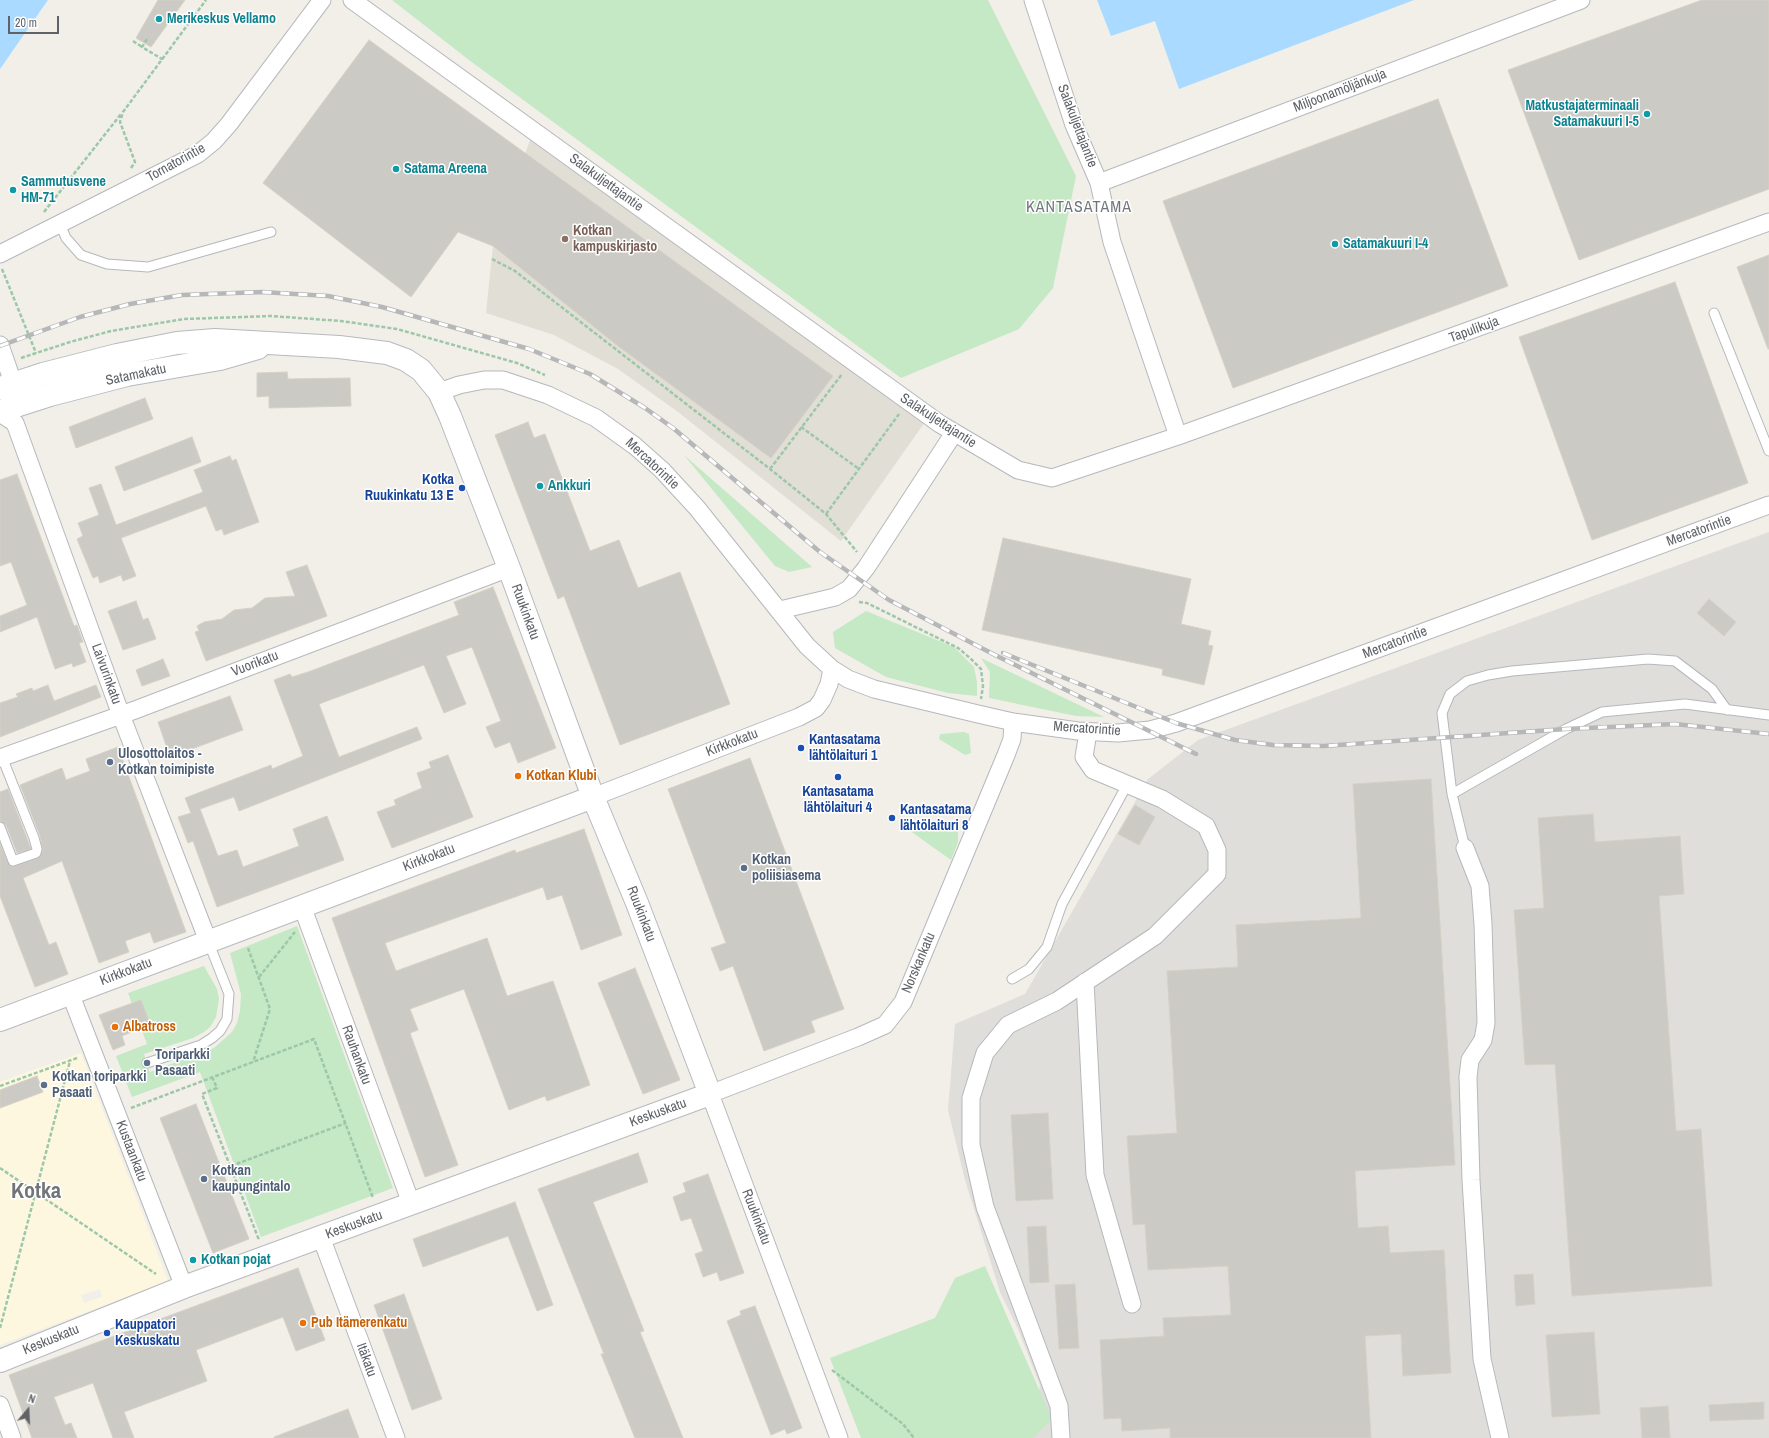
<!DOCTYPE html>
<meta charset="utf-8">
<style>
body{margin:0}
#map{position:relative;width:1769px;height:1438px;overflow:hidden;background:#f1efe8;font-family:"Archivo Narrow",sans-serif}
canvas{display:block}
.north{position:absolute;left:8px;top:1390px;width:40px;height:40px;-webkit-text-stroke:3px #fff;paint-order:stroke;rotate:19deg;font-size:11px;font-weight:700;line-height:16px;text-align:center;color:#5f6368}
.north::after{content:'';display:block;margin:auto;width:14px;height:18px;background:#5f6368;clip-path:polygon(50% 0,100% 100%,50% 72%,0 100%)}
.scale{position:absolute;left:8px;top:16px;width:51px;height:18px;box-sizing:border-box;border:2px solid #5f6368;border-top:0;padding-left:5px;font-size:12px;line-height:14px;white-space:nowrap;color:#5f6368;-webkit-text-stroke:3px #fff;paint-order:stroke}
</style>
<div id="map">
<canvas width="1769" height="1438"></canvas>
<div class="north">N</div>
<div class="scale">20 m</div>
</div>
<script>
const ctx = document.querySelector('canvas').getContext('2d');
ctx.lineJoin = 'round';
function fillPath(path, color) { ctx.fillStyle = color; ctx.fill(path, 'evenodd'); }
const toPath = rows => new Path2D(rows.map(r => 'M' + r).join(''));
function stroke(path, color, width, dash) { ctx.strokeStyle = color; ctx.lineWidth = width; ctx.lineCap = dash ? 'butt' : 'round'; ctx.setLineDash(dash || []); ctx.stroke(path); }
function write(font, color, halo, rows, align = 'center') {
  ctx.font = font + ' "Archivo Narrow",sans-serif'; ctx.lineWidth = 3; ctx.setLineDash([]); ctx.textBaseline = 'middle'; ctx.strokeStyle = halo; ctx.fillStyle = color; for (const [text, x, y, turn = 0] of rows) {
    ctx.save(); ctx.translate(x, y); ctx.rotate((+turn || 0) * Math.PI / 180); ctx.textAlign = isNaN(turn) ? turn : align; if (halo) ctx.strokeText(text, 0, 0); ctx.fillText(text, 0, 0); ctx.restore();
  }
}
fillPath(toPath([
 [81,1053,168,1281,0,1345,0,1108,43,1092,37,1076,0,1090,0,1082],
 [100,1289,102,1297,84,1303,81,1295]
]), '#fef7e0');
fillPath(toPath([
 [1769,532,1769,1438,1018,1438,1034,1417,1040,1386,1018,1329,1000,1292,965,1180,948,1110,955,1024,1025,994,1148,779,1198,740]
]), '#e0deda');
fillPath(toPath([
 [530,140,925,422,841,541,678,412,618,369,554,335,486,313,493,246]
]), '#e1ded6');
fillPath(toPath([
 [392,0,988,0,1076,176,1053,288,1019,329,901,378,469,60],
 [684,455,812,567,789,572,775,566],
 [866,611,954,647,974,667,977,682,977,696,948,693,886,677,835,648,833,632],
 [981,658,1104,717,1076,716,989,698,990,672],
 [964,732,969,734,971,753,965,755,939,739,940,734],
 [924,821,947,821,958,827,958,842,951,860,906,828],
 [297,926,393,1188,261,1237,200,1072,132,1097,116,1056,147,1044,128,993,204,966,217,989,219,999,216,1017,210,1027,204,1032,193,1038,144,1054,150,1072,214,1048,232,1032,237,1023,240,1011,241,994,230,953],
 [985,1266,1052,1419,1033,1438,861,1438,830,1358,935,1318,955,1278]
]), '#c5e8c5');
fillPath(toPath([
 [0,0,48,0,0,69],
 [1097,0,1414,0,1179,89,1155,21,1111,36]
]), '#aadaff');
const building = toPath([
 [158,0,185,0,151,47,136,38,158,0],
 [1702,0,1769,0,1769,189,1579,260,1508,70,1702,0],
 [369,40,833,376,771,458,618,346,493,246,458,232,411,297,263,183,369,40],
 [1438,99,1508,286,1233,388,1163,201,1438,99],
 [1769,255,1769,349,1768,349,1737,267,1769,255],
 [1675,282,1748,483,1592,540,1519,337,1675,282],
 [287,372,288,379,350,378,351,406,269,408,269,396,257,397,257,373,287,372],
 [145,398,153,419,76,448,69,427,145,398],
 [528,422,534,438,545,434,590,551,619,540,638,588,680,572,730,704,620,745,564,596,558,599,495,435,528,422],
 [192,437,201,462,124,491,115,467,192,437],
 [230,456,232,461,236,459,259,522,224,535,222,529,216,531,206,506,121,538,136,576,123,581,121,575,100,583,98,576,93,578,77,539,83,536,78,523,99,515,89,488,101,484,116,525,203,492,194,470,230,456],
 [17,474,74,626,77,625,83,642,79,643,86,662,73,667,72,663,55,669,37,617,0,632,0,616,27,605,11,562,0,566,0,480,17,474],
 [1003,538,1191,579,1181,624,1211,631,1208,645,1213,646,1204,685,1162,675,1163,669,982,630,1003,538],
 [307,565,327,616,206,661,195,632,199,631,197,626,204,622,222,619,234,610,252,608,265,598,295,596,286,572,307,565],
 [493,587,556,748,518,763,510,742,495,748,486,727,501,721,472,647,446,656,466,704,444,713,424,665,319,704,339,757,417,727,422,739,239,811,234,797,200,809,218,856,237,850,243,867,299,846,293,829,327,816,344,860,217,907,193,841,188,843,178,817,191,813,185,798,271,765,272,769,303,756,274,680,290,674,292,677,308,672,459,615,454,602,493,587],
 [1709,599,1736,622,1724,636,1697,613,1709,599],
 [136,601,143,620,148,618,156,639,123,650,108,611,136,601],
 [163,659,170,676,142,686,136,670,163,659],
 [48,685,54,701,96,685,101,697,0,737,0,703,18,697,16,694,32,688,33,691,48,685],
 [230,696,243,730,170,757,158,722,230,696],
 [118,747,186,932,154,943,150,932,125,941,129,952,99,963,62,861,23,878,49,945,56,942,68,974,35,987,0,896,0,844,8,863,12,867,38,858,43,850,40,836,20,785,62,768,66,780,90,771,86,759,118,747],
 [448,755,473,817,392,848,377,812,396,805,394,800,422,788,417,773,431,768,429,762,448,755],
 [750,758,844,1009,811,1021,815,1032,764,1051,733,966,720,971,711,948,726,943,668,789,750,758],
 [1431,779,1455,1165,1355,1171,1358,1228,1388,1226,1390,1253,1444,1250,1451,1373,1403,1376,1401,1334,1365,1336,1371,1438,1170,1438,1170,1428,1122,1431,1121,1418,1104,1419,1100,1340,1164,1336,1163,1318,1231,1315,1228,1266,1148,1270,1145,1224,1133,1225,1127,1136,1177,1133,1167,971,1238,967,1236,925,1361,918,1353,784,1431,779],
 [8,789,31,849,17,853,6,825,0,821,0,792,8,789],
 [1135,805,1155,817,1139,845,1118,834,1135,805],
 [1593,814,1595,842,1680,836,1684,894,1659,896,1676,1131,1701,1129,1712,1286,1572,1296,1555,1064,1525,1065,1514,910,1544,908,1538,818,1593,814],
 [584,829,622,935,581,950,562,895,547,900,543,887,385,943,396,971,487,938,507,996,553,981,590,1085,547,1101,545,1096,509,1110,464,989,410,1009,418,1030,410,1033,458,1165,425,1177,332,918,515,850,516,853,584,829],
 [635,968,680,1080,643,1094,598,983,635,968],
 [141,1000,150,1024,122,1036,125,1045,113,1050,99,1015,141,1000],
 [37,1076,43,1092,0,1108,0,1090,37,1076],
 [196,1104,249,1239,213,1253,160,1118,196,1104],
 [1048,1113,1053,1199,1016,1201,1011,1115,1048,1113],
 [638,1153,648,1182,593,1202,644,1331,640,1332,683,1438,635,1438,601,1354,604,1354,538,1189,638,1153],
 [708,1174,744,1273,720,1281,717,1272,703,1277,695,1254,703,1251,691,1218,681,1221,673,1197,686,1192,683,1183,708,1174],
 [515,1202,553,1305,537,1311,508,1236,423,1267,413,1239,515,1202],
 [1046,1226,1049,1282,1030,1283,1027,1227,1046,1226],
 [298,1268,325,1340,296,1351,283,1317,196,1350,207,1381,124,1412,134,1438,113,1438,93,1383,54,1397,65,1425,71,1423,77,1438,32,1438,9,1375,298,1268],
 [1533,1274,1535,1304,1516,1306,1514,1275,1533,1274],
 [1075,1284,1079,1348,1059,1349,1055,1285,1075,1284],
 [404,1294,442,1399,412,1410,374,1305,404,1294],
 [755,1306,802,1428,787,1434,785,1429,771,1435,727,1321,741,1315,740,1311,755,1306],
 [1594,1332,1600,1414,1552,1417,1546,1335,1594,1332],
 [1764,1402,1764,1419,1710,1421,1709,1405,1764,1402],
 [1668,1406,1670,1438,1642,1438,1640,1408,1668,1406],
 [348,1409,359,1438,274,1438,274,1437,348,1409]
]);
fillPath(building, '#cccac5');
stroke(building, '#d6d1c6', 1);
const lane = toPath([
 [60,224,66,238,81,255,107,264,148,267,271,232],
 [1714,313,1769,451],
 [1452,794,1442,713,1450,694,1467,681,1488,675,1512,671,1648,659,1675,661,1712,689,1727,710],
 [0,827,13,861,36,853,37,849,34,838,2,757],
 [1465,848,1452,794,1566,729,1602,712,1685,704,1769,715],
 [1012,979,1029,969,1047,947,1062,904,1128,783],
 [147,1063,201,1045,212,1038,220,1031,227,1019,229,994,208,941]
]);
const street = toPath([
 [352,0,940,424,1018,470,1052,478,1178,436,1112,242,1099,183,1074,125,1033,0],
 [1099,183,1581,0],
 [0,254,198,154,214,141,229,124,322,0],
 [0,345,17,394],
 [439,392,459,385,484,380,503,380,548,395,596,418,635,446,662,470,697,508,807,646,832,669,848,679,874,689,978,714,1013,722,1078,731,1118,733,1150,730,1176,723,1769,505],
 [0,413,15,423,121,715,208,941],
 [1178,436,1769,222],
 [780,610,835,597,849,589,866,568,954,433],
 [0,758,135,710,509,568],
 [593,797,799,717,816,708,822,700,829,684,832,669],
 [1465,848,1480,886,1483,924,1486,1023,1483,1040,1470,1060,1468,1077,1471,1180,1482,1359,1500,1438],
 [302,906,411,1203],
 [1085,982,1095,1175,1132,1304],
 [70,993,184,1287],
 [321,1237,396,1438],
 [0,1405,12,1438],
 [839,1438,710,1094,858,1037,885,1025,903,1002,1006,755,1012,739,1013,722],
 [1061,1438,1059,1406,985,1207,971,1145,971,1098,985,1053,1008,1025,1057,1001,1155,936,1217,874,1217,850,1206,826,1162,799,1093,770,1084,757,1088,732]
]);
const secondary = toPath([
 [0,388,43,374,117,355,177,343,215,340,339,347,387,353,406,360,421,370,439,392,450,416,509,568,593,797,637,903,710,1094,184,1287,0,1361],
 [0,411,50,395,127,375,220,359,258,348],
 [0,1020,593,797]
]);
stroke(lane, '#b5b8bc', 11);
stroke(street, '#b5b8bc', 19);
stroke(secondary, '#b6babf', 24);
stroke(toPath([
 [147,39,142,47,162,59],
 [133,41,142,47],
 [131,168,135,162,120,122,123,112,206,0],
 [44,212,121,114],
 [492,259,515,271,770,469,826,514,857,552],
 [2,269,36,353],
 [21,358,70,342,111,331,184,319,271,316,341,321,397,329,517,363,545,375],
 [801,427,859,469],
 [770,469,842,374],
 [826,514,899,414],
 [859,602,867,603,958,648,970,658,981,669,983,686,981,699],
 [248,948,270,1009,253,1062],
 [259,977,295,932],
 [212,1077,217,1088,202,1094,259,1240],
 [0,1086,77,1058],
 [131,1108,314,1039,373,1198],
 [231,1166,346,1123],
 [0,1168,156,1274],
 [0,1328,70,1061],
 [832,1370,903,1424,914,1438]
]), '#9cc7a9', 2.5, [4, 2]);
stroke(lane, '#fff', 9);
stroke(street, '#fff', 17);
stroke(secondary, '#fff', 22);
const rail = toPath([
 [0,346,80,317,130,304,182,295,262,292,328,296,382,307,529,349,590,374,645,408,673,428,820,552,889,600,993,654,1196,754],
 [1003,653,1176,723,1235,740,1273,745,1324,746,1566,729,1675,724,1769,734]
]);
stroke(rail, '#b6b7b8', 4.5);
stroke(rail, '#fff', 3, [9]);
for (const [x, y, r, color] of [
 [159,19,4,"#0f9aa8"],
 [1647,114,4,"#0f9aa8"],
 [396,169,4,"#0f9aa8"],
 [13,190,4,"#0f9aa8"],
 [565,239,4,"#8d6e63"],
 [1335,244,4,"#0f9aa8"],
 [540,486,4,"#0f9aa8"],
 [462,488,4,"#1a4fb4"],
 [801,748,4,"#1a4fb4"],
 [110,762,4,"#5c6f8a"],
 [518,776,4,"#e8710a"],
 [838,777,4,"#1a4fb4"],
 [892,818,4,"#1a4fb4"],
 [744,868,4,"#5c6f8a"],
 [115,1027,4,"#e8710a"],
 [147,1063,4,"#5c6f8a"],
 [44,1085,4,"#5c6f8a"],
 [204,1179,4,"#5c6f8a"],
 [193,1260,4,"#0f9aa8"],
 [303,1323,4,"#e8710a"],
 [107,1333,4,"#1a4fb4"]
]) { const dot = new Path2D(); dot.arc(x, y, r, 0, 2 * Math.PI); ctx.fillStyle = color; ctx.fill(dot); stroke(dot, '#fff', 1.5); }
write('bold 14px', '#0d838f', '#fff', [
 ["Merikeskus Vellamo",167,19],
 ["Matkustajaterminaali",1639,106,"right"],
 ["Satamakuuri I-5",1639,122,"right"],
 ["Satama Areena",404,169],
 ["Sammutusvene",21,182],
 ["HM-71",21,198],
 ["Satamakuuri I-4",1343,244],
 ["Ankkuri",548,486],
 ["Kotkan pojat",201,1260]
], 'left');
write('14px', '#5f6368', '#fff', [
 ["Miljoonamöljänkuja",1340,91,-21],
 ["Salakuljettajantie",1077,126,69],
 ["Tornatorintie",176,163,-29],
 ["Salakuljettajantie",606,183,36],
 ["Tapulikuja",1474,330,-20],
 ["Satamakatu",136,375,-12],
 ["Salakuljettajantie",938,421,33],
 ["Mercatorintie",652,464,43],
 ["Mercatorintie",1699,531,-20],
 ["Ruukinkatu",525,612,70],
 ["Mercatorintie",1395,643,-21],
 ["Vuorikatu",255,664,-21],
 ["Laivurinkatu",106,674,70],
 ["Mercatorintie",1087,729,4],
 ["Kirkkokatu",732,743,-21],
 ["Kirkkokatu",429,858,-21],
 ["Ruukinkatu",641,914,69],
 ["Norskankatu",919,963,-67],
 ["Kirkkokatu",126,972,-21],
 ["Rauhankatu",356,1055,70],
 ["Keskuskatu",658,1113,-20],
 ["Kustaankatu",131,1151,69],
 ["Ruukinkatu",756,1217,69],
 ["Keskuskatu",354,1225,-20],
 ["Keskuskatu",51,1340,-22],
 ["Itäkatu",366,1360,70]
]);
write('bold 14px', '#785e54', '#fff', [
 ["Kotkan",573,231],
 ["kampuskirjasto",573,247]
], 'left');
write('bold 14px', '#164399', '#fff', [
 ["Kotka",454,480,"right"],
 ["Ruukinkatu 13 E",454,496,"right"],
 ["Kantasatama",809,740],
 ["lähtölaituri 1",809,756],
 ["Kantasatama",838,792,"center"],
 ["lähtölaituri 4",838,808,"center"],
 ["Kantasatama",900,810],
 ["lähtölaituri 8",900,826],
 ["Kauppatori",115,1325],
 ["Keskuskatu",115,1341]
], 'left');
write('bold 14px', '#4e5e75', '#fff', [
 ["Ulosottolaitos -",118,754],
 ["Kotkan toimipiste",118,770],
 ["Kotkan",752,860],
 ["poliisiasema",752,876],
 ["Toriparkki",155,1055],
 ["Pasaati",155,1071],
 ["Kotkan toriparkki",52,1077],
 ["Pasaati",52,1093],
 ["Kotkan",212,1171],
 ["kaupungintalo",212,1187]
], 'left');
write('bold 14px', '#c56008', '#fff', [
 ["Kotkan Klubi",526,776],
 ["Albatross",123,1027],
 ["Pub Itämerenkatu",311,1323]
], 'left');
ctx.letterSpacing = '1px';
write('16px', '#70757a', '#fff', [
 ["KANTASATAMA",1079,208]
]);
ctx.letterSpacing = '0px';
write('bold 22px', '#70757a', '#fff', [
 ["Kotka",36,1192]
]);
</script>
